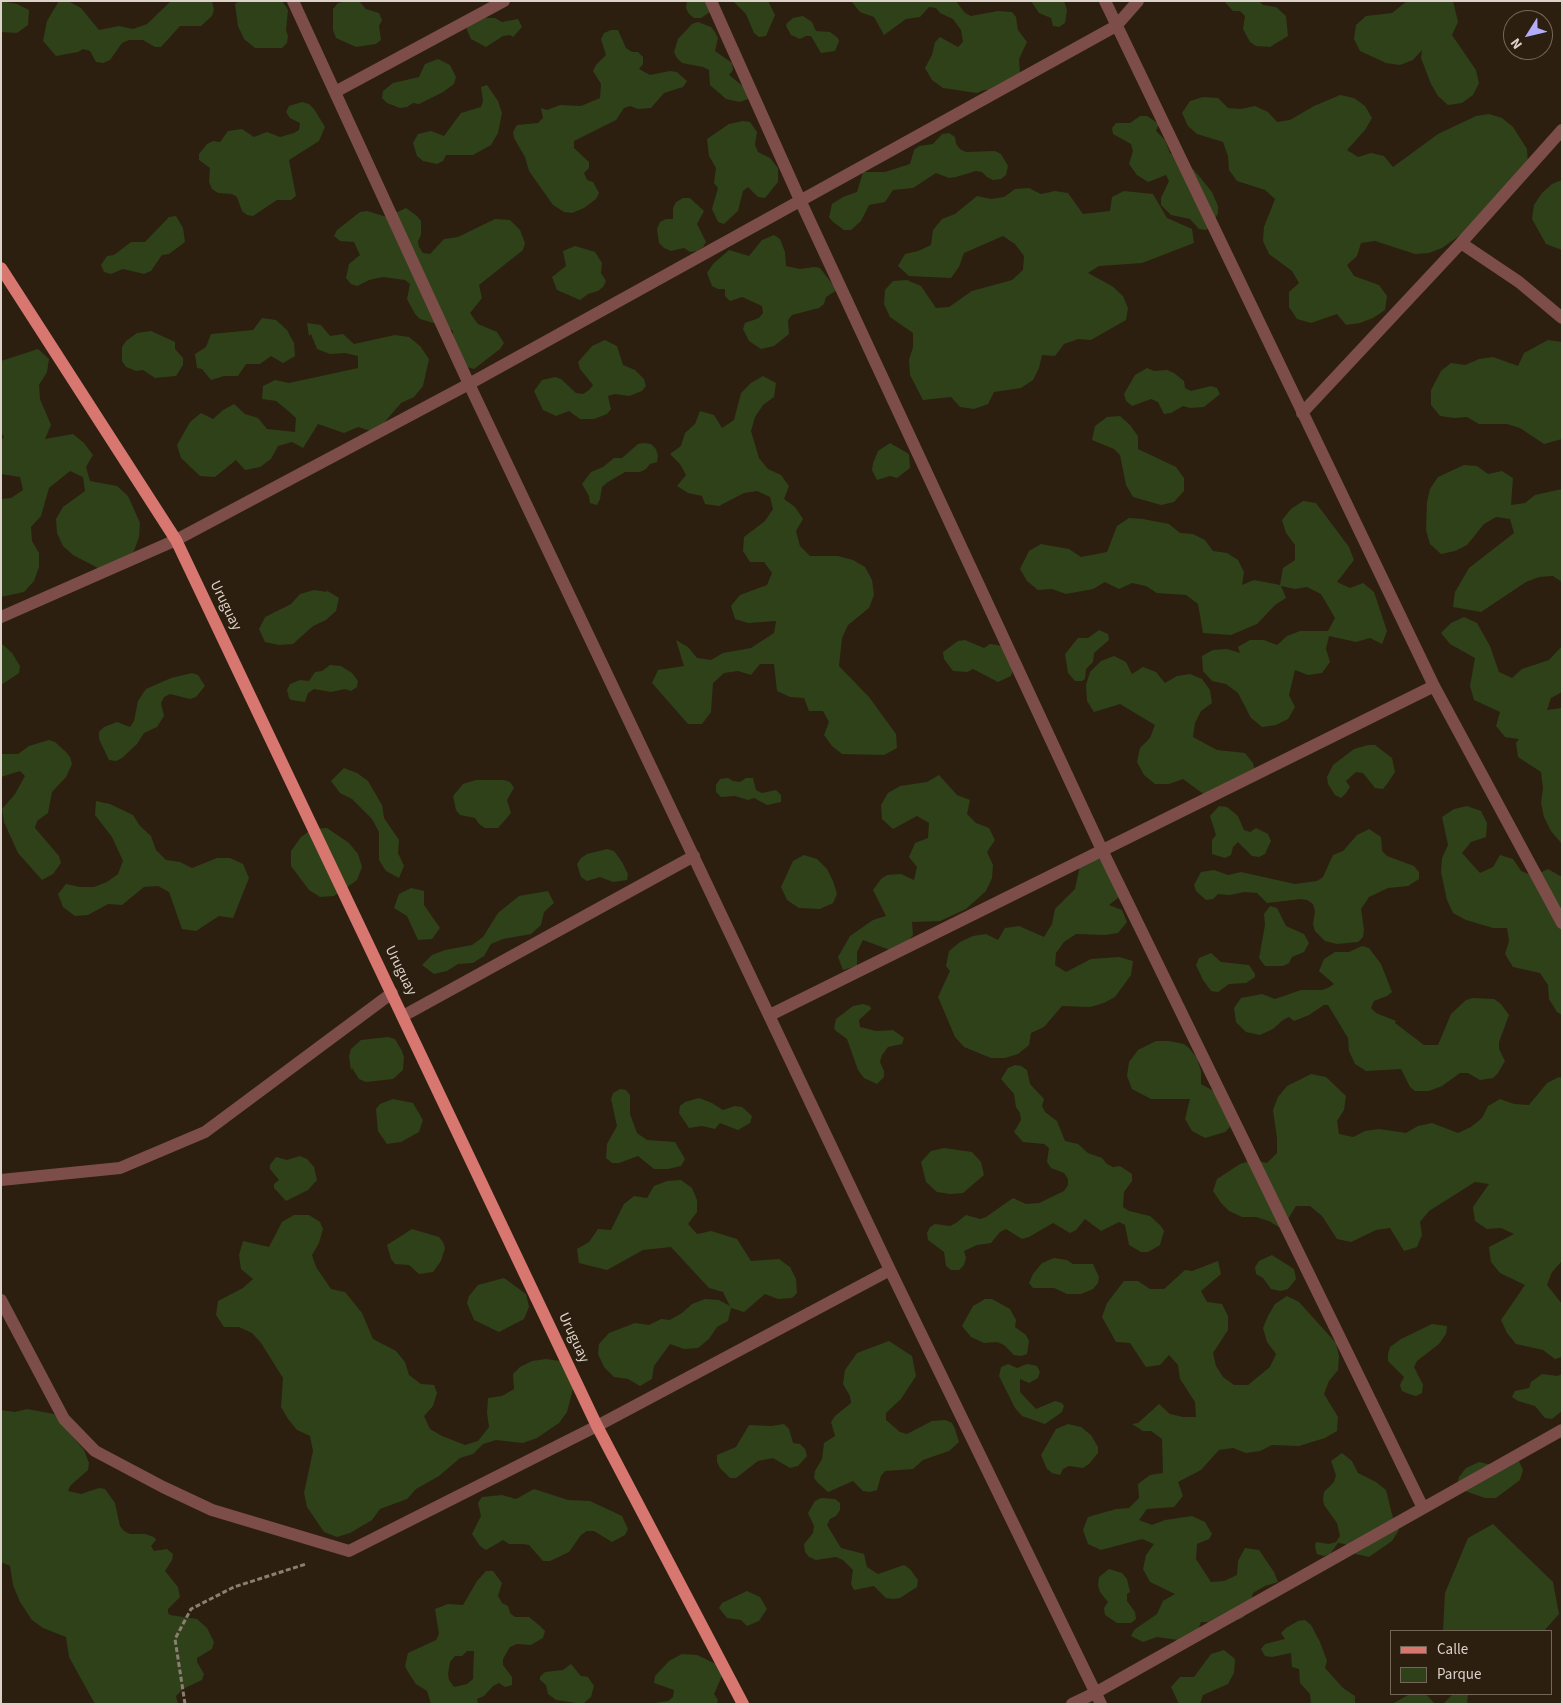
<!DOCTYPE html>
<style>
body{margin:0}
#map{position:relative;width:1563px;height:1705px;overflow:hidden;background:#2c1f0f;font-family:"Source Sans 3",sans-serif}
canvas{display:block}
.frame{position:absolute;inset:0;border:2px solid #dcd2c9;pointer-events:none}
.legend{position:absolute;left:1390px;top:1630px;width:162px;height:65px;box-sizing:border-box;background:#2c1f0f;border:1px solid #726759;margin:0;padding:6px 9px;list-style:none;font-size:15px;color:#dcd2c9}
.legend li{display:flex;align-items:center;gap:10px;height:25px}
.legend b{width:25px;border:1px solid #726759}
.north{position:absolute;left:1503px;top:10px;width:50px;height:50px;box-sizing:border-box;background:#2c1f0f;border:1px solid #726759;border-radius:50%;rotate:234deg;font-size:14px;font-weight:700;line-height:20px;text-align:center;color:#dcd2c9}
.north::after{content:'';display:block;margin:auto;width:18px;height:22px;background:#b1adfa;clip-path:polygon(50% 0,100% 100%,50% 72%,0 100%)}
</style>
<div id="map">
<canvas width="1563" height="1705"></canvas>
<div class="frame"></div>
<ul class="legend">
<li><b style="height:6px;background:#d7776f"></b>Calle</li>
<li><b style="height:14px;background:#2f4119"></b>Parque</li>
</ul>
<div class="north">N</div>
</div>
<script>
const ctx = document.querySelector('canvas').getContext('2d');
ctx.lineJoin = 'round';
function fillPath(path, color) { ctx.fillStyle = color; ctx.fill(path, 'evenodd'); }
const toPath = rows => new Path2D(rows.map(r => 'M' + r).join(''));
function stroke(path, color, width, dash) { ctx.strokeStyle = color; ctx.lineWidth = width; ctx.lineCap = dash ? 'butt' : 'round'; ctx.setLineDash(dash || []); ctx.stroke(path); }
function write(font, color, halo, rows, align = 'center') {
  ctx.font = font + ' "Source Sans 3",sans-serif'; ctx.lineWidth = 5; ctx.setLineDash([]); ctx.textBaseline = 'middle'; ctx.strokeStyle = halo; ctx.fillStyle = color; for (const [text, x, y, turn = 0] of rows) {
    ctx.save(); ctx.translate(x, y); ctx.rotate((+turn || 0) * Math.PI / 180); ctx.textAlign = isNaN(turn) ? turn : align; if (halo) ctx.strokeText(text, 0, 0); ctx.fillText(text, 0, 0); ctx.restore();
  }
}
fillPath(toPath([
 [1,1,17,4,29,10,28,25,17,33,1,32],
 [59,1,68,1,81,8,99,30,119,26,133,29,147,24,171,1,212,1,214,10,212,16,201,26,180,26,161,47,155,47,143,40,129,40,122,43,110,60,103,63,96,62,90,51,83,49,78,52,56,56,43,41,47,21],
 [239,1,282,1,288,10,286,30,288,36,287,43,282,48,255,48,244,39,238,26,236,12,235,4],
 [347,1,359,1,366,9,379,13,382,20,379,26,381,40,376,44,356,47,336,38,333,30,333,9,338,3],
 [687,1,709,1,713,10,701,18,694,18,689,14,686,8],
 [733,1,768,1,775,15,766,36,759,37,754,33,746,14],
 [851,1,956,1,965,13,971,16,998,11,1012,12,1016,17,1018,30,1027,42,1019,59,1020,73,991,90,984,90,977,93,943,88,932,80,925,68,932,55,935,42,940,37,958,47,963,42,961,30,953,19,940,13,936,8,929,7,920,17,906,19,884,35,874,17,860,12],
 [1031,1,1064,1,1067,10,1065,23,1059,27,1053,26,1051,18,1039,13],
 [1224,1,1259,1,1263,5,1276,7,1286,16,1288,36,1270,47,1256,46,1250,42,1243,29,1245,16,1240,11,1233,11],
 [1407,1,1453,1,1458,22,1452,35,1476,70,1479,83,1473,95,1462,103,1448,105,1438,96,1431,84,1421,58,1422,50,1413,60,1400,65,1386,63,1360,51,1354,39,1356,25,1366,16,1392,13],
 [803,16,812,22,816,31,830,32,838,38,839,41,835,51,821,53,811,36,806,36,800,39,791,35,786,26,787,23,793,18],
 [485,18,495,18,502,22,518,19,522,27,513,37,510,35,503,36,486,47,471,39,467,30,467,27],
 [698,22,711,27,715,32,718,38,715,51,732,63,733,70,729,75,744,87,748,93,748,99,740,102,726,99,710,85,709,70,703,67,682,63,677,58,674,52,678,39,692,24],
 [611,30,618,30,626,48,632,52,638,52,643,57,643,64,639,69,650,75,670,71,677,72,687,81,683,87,664,93,651,108,638,109,630,106,624,108,616,120,574,141,574,148,589,162,589,168,584,173,587,180,593,182,599,193,596,199,584,208,572,213,564,212,553,205,529,171,525,157,514,138,513,132,517,125,538,123,543,118,541,108,547,110,560,105,581,106,600,98,601,84,593,71,596,65,606,55,601,39,604,33],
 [438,59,450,65,456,77,454,84,443,92,419,104,413,103,407,107,400,108,387,103,382,98,383,91,393,83,419,77,425,64],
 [487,85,498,101,502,113,498,133,491,145,473,155,446,155,443,161,437,164,423,161,417,156,413,143,418,134,431,131,444,136,461,113,481,107,483,101,481,87],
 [1340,95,1354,98,1365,106,1372,118,1365,130,1347,150,1358,157,1371,153,1384,156,1393,167,1438,134,1476,116,1489,114,1502,118,1513,127,1527,149,1528,164,1476,224,1442,248,1429,253,1415,254,1375,241,1361,243,1357,256,1347,265,1354,276,1379,285,1387,296,1385,310,1373,318,1360,323,1346,325,1337,314,1311,323,1297,319,1289,307,1289,292,1299,283,1292,271,1269,254,1263,241,1264,227,1275,199,1265,190,1237,181,1229,170,1228,156,1223,142,1197,134,1188,126,1182,113,1190,101,1203,97,1218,98,1228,108,1241,109,1255,106,1268,112,1277,122,1290,120,1314,106],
 [302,102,309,104,314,109,325,127,319,141,289,160,296,196,291,200,277,200,253,216,247,215,242,211,237,197,232,194,218,193,212,189,209,182,210,168,199,160,199,154,207,144,213,141,220,142,228,131,242,129,254,137,267,132,280,137,294,133,299,130,300,123,290,118,286,112,289,106],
 [1140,116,1147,116,1159,124,1156,131,1165,140,1170,153,1194,170,1212,192,1218,206,1218,213,1212,225,1206,230,1199,229,1190,219,1171,215,1161,205,1161,198,1169,181,1166,175,1148,182,1137,175,1129,164,1133,151,1131,144,1113,134,1112,128,1116,123,1130,123],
 [743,121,750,122,757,132,755,145,758,152,770,158,778,168,778,182,765,198,758,197,748,187,743,191,738,211,724,224,718,222,712,209,718,188,714,183,716,168,709,156,707,139,729,124],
 [949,133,955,137,956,144,960,149,966,152,995,151,1001,154,1008,166,1006,175,1001,179,993,180,987,177,982,172,976,171,956,177,949,178,936,173,913,188,893,190,885,202,869,205,861,221,851,230,844,230,833,222,829,217,832,204,843,197,857,192,863,172,885,172,910,164,914,150,919,146,933,144,942,134],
 [1562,180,1562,250,1546,244,1532,219,1534,205,1542,193,1552,184],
 [1029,188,1041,194,1055,191,1068,193,1083,214,1110,211,1112,197,1124,191,1153,194,1167,218,1192,229,1194,243,1142,263,1099,266,1088,273,1112,286,1123,296,1128,308,1126,320,1091,340,1078,339,1064,344,1055,356,1042,355,1039,368,1033,380,1021,388,994,392,988,404,974,409,960,407,951,397,923,400,910,375,909,360,913,347,913,333,890,317,884,304,885,290,893,281,907,280,921,286,936,308,949,307,972,291,1012,280,1023,270,1024,256,1015,244,1003,236,964,253,959,267,951,278,909,276,898,266,905,254,918,251,931,245,933,230,942,219,955,214,977,196,991,199,1004,197,1015,189],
 [683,198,690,198,704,211,697,224,706,242,703,247,697,251,690,252,684,248,671,251,664,248,659,243,657,229,660,222,666,219,673,219,673,208,676,202],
 [406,208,417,216,421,221,421,235,418,241,419,247,423,253,430,254,444,239,458,237,495,219,510,220,520,230,525,243,523,250,479,285,482,298,470,313,478,324,497,332,504,343,500,349,474,369,467,367,453,338,453,331,447,327,420,319,415,314,407,299,410,284,405,280,383,277,369,280,357,286,351,284,346,278,349,264,360,255,354,242,340,241,334,236,337,230,360,212,367,211,387,217],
 [176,216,183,228,185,242,169,254,162,255,151,271,144,274,123,269,111,274,104,272,101,265,107,256,114,255,131,242,145,242,169,217],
 [774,235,780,239,785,252,786,266,800,269,814,267,820,268,837,290,826,297,824,304,819,308,792,315,788,320,789,334,774,346,761,349,749,341,743,329,745,323,759,318,763,313,762,306,742,297,730,301,725,296,725,289,718,289,712,286,707,273,713,264,729,250,749,256,762,240],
 [575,246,595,252,602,263,601,273,606,281,603,287,598,291,588,294,580,300,557,290,552,277,566,266,563,251],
 [262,318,276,320,287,330,294,343,295,356,283,363,271,356,260,364,246,364,238,376,224,376,211,380,202,369,197,368,195,354,206,347,211,334,253,330],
 [307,323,321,325,330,336,343,334,354,344,395,335,409,337,420,346,429,359,423,386,414,397,401,403,383,424,371,431,358,427,344,433,318,424,303,448,292,442,278,446,271,459,260,467,245,470,236,460,215,477,200,476,181,458,177,445,190,422,201,413,213,419,223,410,234,404,245,414,258,418,267,429,295,432,296,418,286,409,276,401,262,399,263,386,275,380,289,383,358,368,358,356,345,353,330,354,317,349,311,334,309,336],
 [151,331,175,342,175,349,183,358,183,365,176,376,155,378,143,370,136,371,126,367,122,361,122,347,126,341,137,333],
 [605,340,617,346,623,365,635,370,644,379,646,386,642,391,629,396,615,394,608,396,611,409,607,414,594,419,580,419,569,411,556,416,543,410,534,391,542,380,555,377,561,379,576,393,583,394,589,390,593,385,580,369,578,362,592,346],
 [1548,340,1562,342,1562,439,1544,444,1520,428,1507,424,1479,424,1467,417,1454,418,1440,416,1431,405,1431,390,1441,371,1451,363,1465,365,1479,359,1493,357,1518,366,1524,353],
 [38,349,49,359,47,372,39,385,40,399,51,425,45,439,73,434,84,443,93,455,86,467,90,481,117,486,128,496,140,523,139,537,134,551,124,561,98,568,73,555,63,546,57,533,56,519,63,507,85,491,83,477,70,471,49,488,41,516,31,527,32,541,39,553,39,567,34,581,24,592,1,597,1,499,11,498,23,490,20,477,1,474,1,441,4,437,1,432,1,361],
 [1147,368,1154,371,1167,370,1174,373,1184,381,1185,388,1191,391,1211,386,1217,388,1220,394,1204,407,1190,408,1183,406,1171,413,1164,414,1158,402,1151,399,1132,406,1126,401,1124,394,1135,375],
 [763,376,776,383,774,397,763,405,755,417,751,431,759,458,768,469,781,475,789,486,784,499,795,507,803,519,796,531,800,546,810,556,838,556,853,560,865,567,872,580,874,595,869,608,848,625,842,638,839,666,869,697,896,734,897,748,884,755,842,754,832,746,824,735,829,722,823,711,809,711,804,698,790,697,777,691,774,664,760,664,751,675,738,671,724,673,713,683,711,712,702,724,688,724,652,683,658,670,684,666,676,640,688,647,697,658,711,660,723,653,751,648,774,633,776,621,748,623,735,619,731,606,740,595,767,585,772,573,764,562,750,562,743,551,744,537,765,521,773,509,770,497,757,491,744,493,719,506,705,504,702,496,688,493,677,486,686,475,680,464,670,454,681,446,685,433,695,424,700,411,714,415,722,428,734,420,741,393,751,383],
 [1120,416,1130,425,1138,436,1138,449,1176,467,1184,478,1184,491,1174,502,1161,505,1133,497,1126,485,1120,455,1114,449,1092,440,1095,426,1107,417],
 [644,443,651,444,656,449,658,456,657,462,650,464,646,469,640,472,625,472,608,482,602,487,600,499,597,505,590,503,589,496,582,484,591,472,603,467,614,458,622,458,638,444],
 [890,443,909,454,910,468,897,478,890,476,877,480,872,470,873,463,878,451],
 [1464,465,1477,466,1488,474,1502,471,1513,478,1511,505,1525,503,1535,495,1562,489,1562,582,1553,576,1539,577,1526,582,1481,612,1453,607,1455,592,1469,568,1514,533,1510,519,1496,517,1484,524,1467,545,1455,551,1441,554,1430,544,1426,530,1427,502,1430,489,1438,477],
 [1303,501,1316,503,1349,547,1354,560,1337,582,1350,588,1363,583,1374,592,1387,631,1382,644,1370,638,1356,642,1329,636,1326,649,1330,662,1322,673,1308,675,1295,670,1289,695,1295,707,1288,719,1276,725,1262,727,1251,718,1238,693,1226,684,1212,681,1203,671,1202,656,1213,650,1227,649,1240,653,1238,647,1250,640,1264,640,1277,645,1287,636,1300,631,1328,631,1335,618,1321,594,1307,587,1295,589,1281,586,1286,598,1275,605,1257,624,1231,635,1203,633,1198,604,1186,595,1157,593,1146,586,1132,583,1119,589,1105,582,1093,589,1066,594,1052,589,1038,590,1027,581,1020,569,1029,551,1041,544,1069,549,1081,557,1107,552,1117,526,1129,518,1143,519,1169,524,1180,533,1193,534,1205,540,1213,551,1227,553,1238,560,1244,572,1242,585,1254,580,1280,585,1283,568,1295,560,1295,545,1286,533,1282,520,1291,509],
 [314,590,327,592,326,590,339,598,336,611,326,620,313,626,293,644,279,645,265,642,259,629,265,617,291,604,300,594],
 [1464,617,1477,623,1490,646,1499,672,1512,678,1522,669,1549,660,1562,646,1562,692,1551,698,1547,710,1562,708,1562,844,1551,831,1544,817,1541,803,1543,788,1541,772,1518,757,1516,743,1519,739,1505,737,1496,726,1500,712,1474,700,1470,686,1475,658,1450,644,1441,633,1451,623],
 [1099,630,1108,634,1109,640,1094,653,1093,662,1086,669,1085,679,1082,681,1075,681,1068,673,1065,654,1078,638,1088,638],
 [965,640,984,648,990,644,1003,646,1013,670,1011,676,998,682,973,669,967,672,953,671,944,659,943,652,958,641],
 [1,643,12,653,20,666,19,673,1,685],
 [1114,656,1126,662,1132,674,1143,667,1156,672,1165,683,1177,676,1190,674,1202,679,1210,690,1212,703,1201,711,1195,723,1193,737,1217,750,1245,753,1253,763,1256,776,1206,796,1183,779,1169,784,1155,784,1144,775,1137,762,1140,748,1150,738,1155,725,1120,704,1094,712,1087,701,1086,685,1090,672,1101,661],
 [330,665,341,666,352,673,358,681,357,687,351,691,345,689,331,692,314,689,308,693,305,702,291,700,289,698,287,690,290,684,300,680,309,681,315,672,322,671],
 [192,673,198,675,205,686,196,697,190,699,170,694,164,697,161,703,164,716,157,727,144,733,137,744,122,758,116,761,109,760,99,739,99,732,104,727,117,722,130,727,134,721,138,701,146,689,171,678],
 [49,740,55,742,66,752,70,757,72,764,66,777,52,792,48,813,37,821,35,828,59,856,61,863,53,874,42,880,18,853,4,822,2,809,15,794,25,776,20,771,1,777,1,754,18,754,29,746],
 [1368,745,1375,745,1392,758,1395,772,1387,784,1383,789,1375,788,1363,773,1356,772,1346,781,1350,787,1346,793,1341,798,1335,795,1328,784,1327,777,1333,765,1354,749],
 [344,768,357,773,368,781,382,805,384,818,399,840,398,853,404,866,399,878,386,871,379,860,379,832,372,819,352,799,340,793,331,781],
 [939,775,957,795,970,800,967,814,976,823,989,828,995,840,987,852,993,865,992,878,986,891,966,909,940,921,912,922,913,935,904,946,890,950,863,940,857,952,857,966,843,970,838,957,850,936,873,920,886,916,873,890,881,879,887,875,901,874,914,880,917,867,909,857,915,843,928,838,929,823,917,816,893,829,882,819,881,805,888,793,900,786,927,782],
 [728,778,733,781,740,782,746,778,753,778,756,790,762,793,776,790,781,795,781,802,767,805,754,798,748,800,735,796,721,797,716,792,716,785,720,779],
 [476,780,504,780,510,782,514,788,507,800,511,813,498,828,485,828,479,824,475,818,460,815,456,810,453,796,463,784],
 [96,801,110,804,133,815,140,826,151,836,156,850,166,860,180,862,192,868,217,858,230,858,243,864,249,878,233,918,219,916,196,931,182,929,169,892,158,886,144,887,122,905,108,904,88,915,75,916,63,907,58,894,66,884,80,887,94,887,107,882,118,874,123,861,112,837,95,815],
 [1219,806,1227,807,1238,816,1244,830,1250,832,1256,828,1268,834,1271,841,1265,854,1259,857,1252,856,1238,842,1233,847,1231,855,1225,858,1212,854,1212,840,1216,835,1210,816],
 [1467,806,1481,811,1487,823,1486,837,1471,842,1462,853,1480,873,1493,867,1500,855,1513,859,1521,871,1534,876,1548,869,1562,877,1562,1015,1557,1012,1549,999,1548,985,1540,973,1513,967,1505,954,1509,941,1507,928,1493,928,1466,920,1453,913,1447,900,1441,872,1442,858,1448,845,1442,817,1454,809],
 [327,828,349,843,358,854,362,867,357,880,346,888,334,896,320,897,309,890,291,866,291,851,301,837,312,829],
 [1369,829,1381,837,1382,851,1387,856,1414,866,1419,872,1419,879,1408,886,1388,888,1369,897,1361,909,1364,930,1363,937,1358,942,1337,944,1325,941,1315,931,1313,924,1315,911,1313,904,1307,900,1301,899,1267,903,1257,893,1244,892,1230,895,1218,894,1213,899,1206,900,1196,891,1194,885,1201,872,1214,870,1228,875,1241,872,1295,884,1317,881,1323,877,1333,855,1343,851,1357,835],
 [607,849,614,851,622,862,628,874,627,880,613,882,600,877,587,881,581,877,577,864,581,858,587,854],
 [1092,853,1114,871,1119,897,1109,905,1122,910,1127,922,1118,933,1105,935,1076,934,1064,942,1056,953,1055,965,1066,972,1091,959,1119,957,1133,961,1131,975,1115,997,1104,1003,1090,1007,1062,1006,1044,1027,1031,1033,1029,1045,1018,1054,1005,1058,991,1058,964,1047,955,1037,938,997,950,971,946,966,949,951,960,942,973,936,986,934,998,940,1005,928,1019,926,1044,937,1052,924,1055,909,1075,889,1081,861],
 [804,855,817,859,827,869,833,881,837,894,833,903,820,909,799,908,787,900,781,887,793,861],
 [411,888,424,891,424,905,440,928,432,939,418,940,407,916,394,908,399,894],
 [548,891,554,903,544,912,541,925,531,934,503,939,491,944,484,956,473,963,458,964,447,971,434,974,422,965,432,955,445,950,472,945,483,937,498,913,519,896],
 [1270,906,1277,908,1286,926,1304,934,1309,943,1304,952,1292,957,1289,963,1283,966,1265,966,1259,958,1265,925,1264,914],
 [1362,946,1369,948,1381,964,1392,992,1387,996,1374,1001,1371,1008,1376,1013,1396,1021,1395,1023,1424,1045,1438,1045,1451,1014,1466,1000,1473,998,1494,999,1501,1004,1509,1015,1499,1042,1499,1049,1505,1061,1498,1073,1493,1078,1480,1080,1468,1073,1460,1073,1442,1086,1429,1091,1415,1091,1410,1087,1401,1069,1366,1071,1355,1064,1349,1051,1348,1038,1328,1005,1324,1005,1309,1015,1294,1021,1289,1017,1283,1020,1273,1029,1260,1035,1246,1032,1236,1022,1234,1008,1241,998,1262,994,1275,999,1301,990,1322,990,1328,988,1334,984,1319,971,1324,959,1335,952,1349,952],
 [1211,953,1221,962,1249,965,1255,974,1255,977,1246,983,1229,984,1218,992,1211,991,1203,980,1196,965,1199,958],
 [863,1004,870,1006,871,1009,859,1020,860,1027,876,1031,893,1030,904,1038,902,1044,888,1047,882,1055,880,1062,884,1071,884,1077,877,1084,864,1078,858,1070,847,1039,836,1031,834,1028,836,1019,853,1006],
 [388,1037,395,1039,402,1051,404,1057,403,1070,393,1079,366,1082,359,1079,352,1068,351,1070,349,1056,351,1049,361,1040],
 [1156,1041,1169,1041,1184,1044,1189,1048,1197,1058,1201,1071,1201,1084,1219,1094,1230,1127,1225,1132,1205,1138,1192,1131,1185,1119,1190,1099,1151,1099,1132,1089,1127,1076,1129,1062,1138,1050],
 [1015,1065,1021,1066,1027,1070,1030,1084,1044,1099,1042,1106,1045,1112,1057,1121,1065,1141,1078,1144,1088,1153,1102,1158,1107,1164,1113,1167,1120,1166,1132,1174,1132,1181,1124,1192,1123,1207,1129,1211,1150,1216,1160,1225,1164,1231,1160,1245,1148,1252,1141,1252,1129,1245,1125,1225,1119,1222,1101,1231,1085,1219,1076,1230,1070,1233,1053,1223,1029,1237,1022,1239,1006,1229,1000,1232,991,1243,977,1245,964,1251,966,1258,964,1265,959,1270,951,1270,946,1266,944,1252,928,1240,927,1233,930,1227,935,1224,950,1226,956,1223,966,1215,980,1219,986,1217,1013,1198,1026,1204,1039,1203,1064,1191,1068,1185,1068,1179,1064,1173,1051,1168,1047,1162,1049,1148,1044,1144,1023,1142,1014,1132,1021,1120,1020,1113,1016,1107,1014,1094,1001,1079,1008,1068],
 [1311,1074,1326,1077,1346,1096,1344,1110,1337,1121,1339,1134,1353,1137,1365,1131,1379,1129,1406,1133,1418,1126,1432,1123,1458,1133,1471,1127,1482,1118,1488,1106,1500,1099,1514,1104,1529,1105,1547,1083,1559,1077,1562,1078,1562,1261,1552,1272,1547,1285,1562,1304,1562,1357,1555,1359,1543,1350,1516,1344,1507,1333,1501,1320,1525,1285,1500,1273,1491,1262,1489,1247,1514,1234,1501,1228,1487,1229,1475,1221,1473,1207,1489,1184,1475,1182,1429,1211,1420,1222,1422,1235,1417,1247,1404,1251,1390,1228,1376,1230,1351,1242,1337,1239,1322,1216,1310,1206,1296,1206,1282,1229,1269,1221,1256,1217,1242,1217,1229,1211,1221,1203,1213,1191,1217,1179,1240,1164,1253,1160,1267,1163,1277,1153,1277,1138,1273,1110,1278,1097,1287,1086],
 [620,1089,626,1090,630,1095,630,1114,637,1133,647,1140,675,1142,685,1159,681,1166,668,1169,654,1169,638,1156,619,1163,612,1163,606,1158,607,1144,617,1126,611,1099,613,1093],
 [699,1098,712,1103,723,1110,735,1106,742,1107,752,1116,750,1123,738,1130,720,1123,715,1129,702,1126,689,1128,679,1113,680,1106,685,1102],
 [393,1099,413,1103,423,1120,419,1132,401,1142,387,1144,378,1131,376,1109,380,1104],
 [944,1148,972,1152,981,1162,984,1175,963,1193,950,1194,937,1192,926,1182,921,1162,931,1151],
 [300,1156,307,1159,314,1167,317,1180,308,1190,286,1201,274,1188,274,1184,279,1180,270,1169,270,1165,276,1157,287,1160],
 [681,1180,692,1188,697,1200,697,1212,688,1224,697,1234,711,1231,737,1239,751,1261,779,1259,790,1267,796,1279,797,1293,792,1298,778,1299,765,1294,744,1312,731,1308,728,1321,717,1327,709,1339,698,1348,684,1349,670,1344,654,1366,652,1379,640,1386,628,1379,614,1377,604,1367,598,1354,599,1344,609,1333,635,1323,649,1325,661,1319,670,1320,682,1313,692,1304,705,1299,719,1300,730,1306,723,1292,709,1288,671,1247,643,1250,607,1270,579,1263,577,1249,589,1242,598,1229,611,1230,624,1204,634,1196,647,1198,654,1186,667,1181],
 [294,1215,309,1215,320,1222,323,1229,319,1243,312,1255,316,1267,331,1289,345,1292,362,1313,373,1339,396,1351,405,1362,409,1375,421,1384,434,1385,437,1393,433,1406,424,1416,430,1429,442,1436,465,1445,478,1441,489,1427,487,1413,488,1398,502,1396,514,1389,513,1374,520,1367,532,1361,546,1359,560,1361,574,1385,567,1412,559,1423,537,1438,523,1443,496,1440,483,1444,473,1454,460,1458,439,1476,416,1489,407,1499,380,1509,372,1520,350,1533,337,1537,324,1532,307,1507,304,1493,313,1451,310,1436,297,1430,288,1419,281,1407,283,1378,261,1343,252,1333,239,1327,224,1327,216,1315,218,1301,243,1288,253,1279,241,1269,239,1255,243,1241,269,1247,282,1222],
 [412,1229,439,1237,443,1242,445,1248,441,1261,433,1272,419,1274,409,1265,395,1264,391,1259,387,1245],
 [1272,1255,1294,1269,1296,1279,1288,1289,1281,1291,1271,1289,1263,1278,1256,1274,1255,1267,1259,1261],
 [1054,1258,1067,1260,1073,1264,1093,1264,1099,1277,1098,1283,1093,1289,1081,1294,1067,1294,1054,1288,1033,1288,1029,1283,1033,1274,1042,1263],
 [1218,1261,1221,1274,1201,1291,1207,1302,1222,1304,1228,1316,1228,1330,1213,1353,1216,1366,1223,1377,1234,1385,1248,1385,1270,1367,1276,1354,1267,1342,1263,1328,1268,1316,1275,1304,1287,1296,1299,1302,1336,1343,1339,1356,1338,1370,1329,1381,1324,1394,1338,1417,1337,1431,1325,1438,1299,1446,1272,1445,1260,1451,1246,1453,1233,1448,1219,1450,1201,1470,1178,1482,1183,1496,1174,1507,1147,1509,1139,1520,1152,1525,1165,1520,1192,1516,1205,1522,1212,1534,1209,1539,1197,1544,1196,1559,1211,1582,1224,1581,1237,1575,1238,1561,1245,1548,1259,1550,1274,1572,1278,1582,1265,1586,1253,1593,1250,1606,1243,1618,1229,1622,1201,1622,1196,1635,1185,1641,1157,1637,1143,1642,1131,1636,1134,1630,1157,1614,1163,1601,1175,1594,1150,1582,1143,1569,1146,1555,1154,1544,1142,1539,1101,1550,1088,1544,1083,1530,1088,1517,1116,1509,1129,1508,1139,1498,1138,1484,1150,1475,1163,1473,1162,1439,1151,1431,1143,1431,1132,1424,1138,1423,1159,1404,1170,1414,1183,1417,1196,1417,1195,1402,1180,1379,1178,1365,1169,1355,1160,1365,1146,1367,1130,1343,1116,1342,1102,1317,1107,1303,1124,1281,1138,1281,1150,1289,1164,1289,1185,1270,1192,1271],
 [504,1278,526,1294,529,1307,524,1319,499,1332,474,1320,467,1303,469,1296,478,1285],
 [985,1299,992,1299,1010,1309,1016,1320,1015,1327,1026,1335,1029,1341,1027,1354,1021,1356,1014,1355,1004,1345,997,1342,984,1343,971,1337,962,1326,973,1306],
 [1432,1324,1447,1326,1446,1334,1439,1344,1417,1361,1414,1367,1423,1385,1422,1393,1416,1396,1409,1394,1402,1391,1400,1385,1404,1377,1388,1361,1388,1354,1390,1347,1401,1339],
 [889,1341,912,1356,916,1376,901,1399,886,1413,886,1420,900,1432,907,1434,932,1421,946,1420,952,1423,955,1429,959,1442,949,1451,923,1460,913,1469,885,1471,881,1476,877,1490,870,1492,863,1491,853,1481,828,1492,818,1483,814,1478,815,1471,822,1459,824,1443,835,1436,831,1422,835,1416,851,1403,850,1396,843,1384,845,1370,857,1353],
 [1008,1364,1017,1368,1027,1364,1037,1366,1040,1372,1038,1378,1029,1383,1020,1379,1020,1392,1036,1409,1055,1401,1062,1403,1064,1406,1062,1412,1045,1424,1022,1416,1015,1408,999,1376,1001,1367],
 [1542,1374,1557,1376,1562,1374,1562,1411,1552,1419,1545,1418,1535,1406,1518,1401,1512,1397,1515,1391,1529,1388,1531,1382],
 [27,1409,54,1414,84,1450,89,1463,88,1470,70,1486,68,1491,81,1494,99,1488,105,1489,115,1503,120,1526,124,1531,130,1534,145,1534,154,1537,156,1540,151,1546,154,1551,167,1549,173,1554,172,1560,165,1571,178,1587,180,1597,168,1609,168,1613,170,1615,197,1619,207,1628,214,1642,212,1649,197,1658,197,1662,204,1674,202,1680,183,1689,176,1696,178,1704,95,1704,69,1657,66,1637,43,1628,32,1620,20,1602,13,1585,10,1566,1,1562,1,1410,15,1412],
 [784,1424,789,1429,793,1443,800,1444,805,1449,807,1456,798,1466,790,1468,773,1458,758,1461,736,1478,730,1478,720,1468,717,1462,717,1455,736,1447,749,1425,771,1426],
 [1068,1424,1081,1427,1091,1435,1098,1447,1098,1453,1089,1464,1083,1468,1069,1466,1063,1469,1060,1475,1052,1473,1047,1469,1041,1455,1056,1429],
 [1342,1453,1352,1461,1358,1473,1376,1482,1386,1490,1393,1518,1399,1530,1392,1541,1369,1557,1356,1554,1345,1544,1338,1543,1330,1554,1324,1556,1317,1554,1315,1547,1316,1542,1329,1544,1336,1542,1340,1536,1337,1523,1324,1505,1323,1499,1324,1492,1334,1482,1336,1475,1331,1461],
 [1519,1461,1523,1470,1520,1480,1496,1498,1485,1498,1465,1491,1457,1484,1459,1477,1466,1468,1479,1462,1492,1465],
 [534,1489,568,1500,590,1501,622,1516,628,1529,625,1535,612,1542,594,1531,587,1531,581,1535,569,1552,550,1561,543,1561,529,1545,523,1544,509,1544,503,1540,486,1550,480,1546,472,1534,481,1516,478,1503,482,1497,502,1495,516,1499],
 [821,1498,835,1499,840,1503,840,1510,836,1516,830,1519,827,1525,841,1548,864,1554,867,1567,878,1574,904,1565,910,1569,918,1580,917,1587,900,1598,893,1599,886,1598,874,1586,854,1590,851,1584,853,1570,843,1560,836,1557,816,1560,809,1557,805,1552,804,1544,813,1533,814,1526,808,1513,815,1501],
 [1493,1524,1553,1582,1559,1614,1544,1631,1443,1631,1445,1593,1468,1538],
 [1109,1569,1122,1573,1127,1579,1130,1592,1127,1594,1127,1601,1135,1612,1136,1619,1131,1623,1117,1623,1105,1615,1104,1608,1108,1602,1100,1592,1098,1585,1099,1577],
 [486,1571,493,1571,502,1583,498,1596,502,1603,508,1606,510,1613,515,1617,529,1617,540,1626,545,1631,543,1638,531,1645,517,1644,510,1647,503,1659,503,1665,512,1677,512,1685,505,1687,499,1683,493,1686,484,1696,477,1699,478,1704,431,1704,427,1691,416,1684,408,1672,405,1666,408,1653,436,1640,439,1634,435,1609,448,1604,463,1605,477,1581],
 [467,1651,474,1651,473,1679,467,1684,454,1687,449,1680,448,1674,450,1662,455,1656,462,1656],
 [747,1591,760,1597,767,1609,759,1621,747,1626,741,1620,727,1618,719,1608,722,1603],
 [1305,1620,1311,1625,1320,1642,1327,1661,1325,1668,1343,1688,1355,1696,1355,1704,1311,1704,1310,1694,1300,1683,1299,1669,1292,1667,1291,1653,1272,1657,1265,1656,1261,1649,1265,1644,1285,1639,1281,1633,1286,1628,1298,1621],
 [1224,1650,1235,1659,1234,1673,1228,1684,1203,1695,1200,1704,1179,1704,1171,1687,1180,1677,1194,1677,1211,1654],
 [682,1654,697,1655,716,1664,722,1676,714,1694,718,1700,717,1704,648,1704,668,1701,673,1697,674,1690,654,1683,655,1676,669,1661],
 [571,1664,581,1676,588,1677,594,1686,591,1697,583,1704,556,1700,548,1694,546,1685,540,1680,540,1677,545,1672,563,1670],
 [1410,1694,1426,1694,1435,1704,1392,1704],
 [1453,1694,1468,1694,1467,1704,1443,1704]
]), '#2f4119');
stroke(toPath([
 [185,1704,175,1639,191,1609,234,1587,306,1564]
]), '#8a7f72', 3, [5, 2.5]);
stroke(toPath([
 [293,1,469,384,890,1270,1101,1704],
 [711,1,800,200,1102,850,1423,1508],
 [1105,1,1434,686,1562,923],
 [335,92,504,1],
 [1461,243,1519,282,1562,318],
 [1302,413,1461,243,1562,130],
 [1,617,176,540,469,384,1116,26,1138,1],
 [770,1015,1434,686],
 [403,1016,694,856],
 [1,1180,120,1168,205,1132,392,993],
 [1,1300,64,1419,95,1451,163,1487,212,1510,349,1551,597,1426,890,1270],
 [1072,1704,1095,1693,1562,1430]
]), '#7d4e49', 12);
stroke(toPath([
 [1,268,176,540,597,1426,743,1704]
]), '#d7776f', 12);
write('15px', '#dcd2c9', '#2c1f0f', [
 ["Uruguay",225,606,64],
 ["Uruguay",400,971,64],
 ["Uruguay",573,1338,65]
]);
</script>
